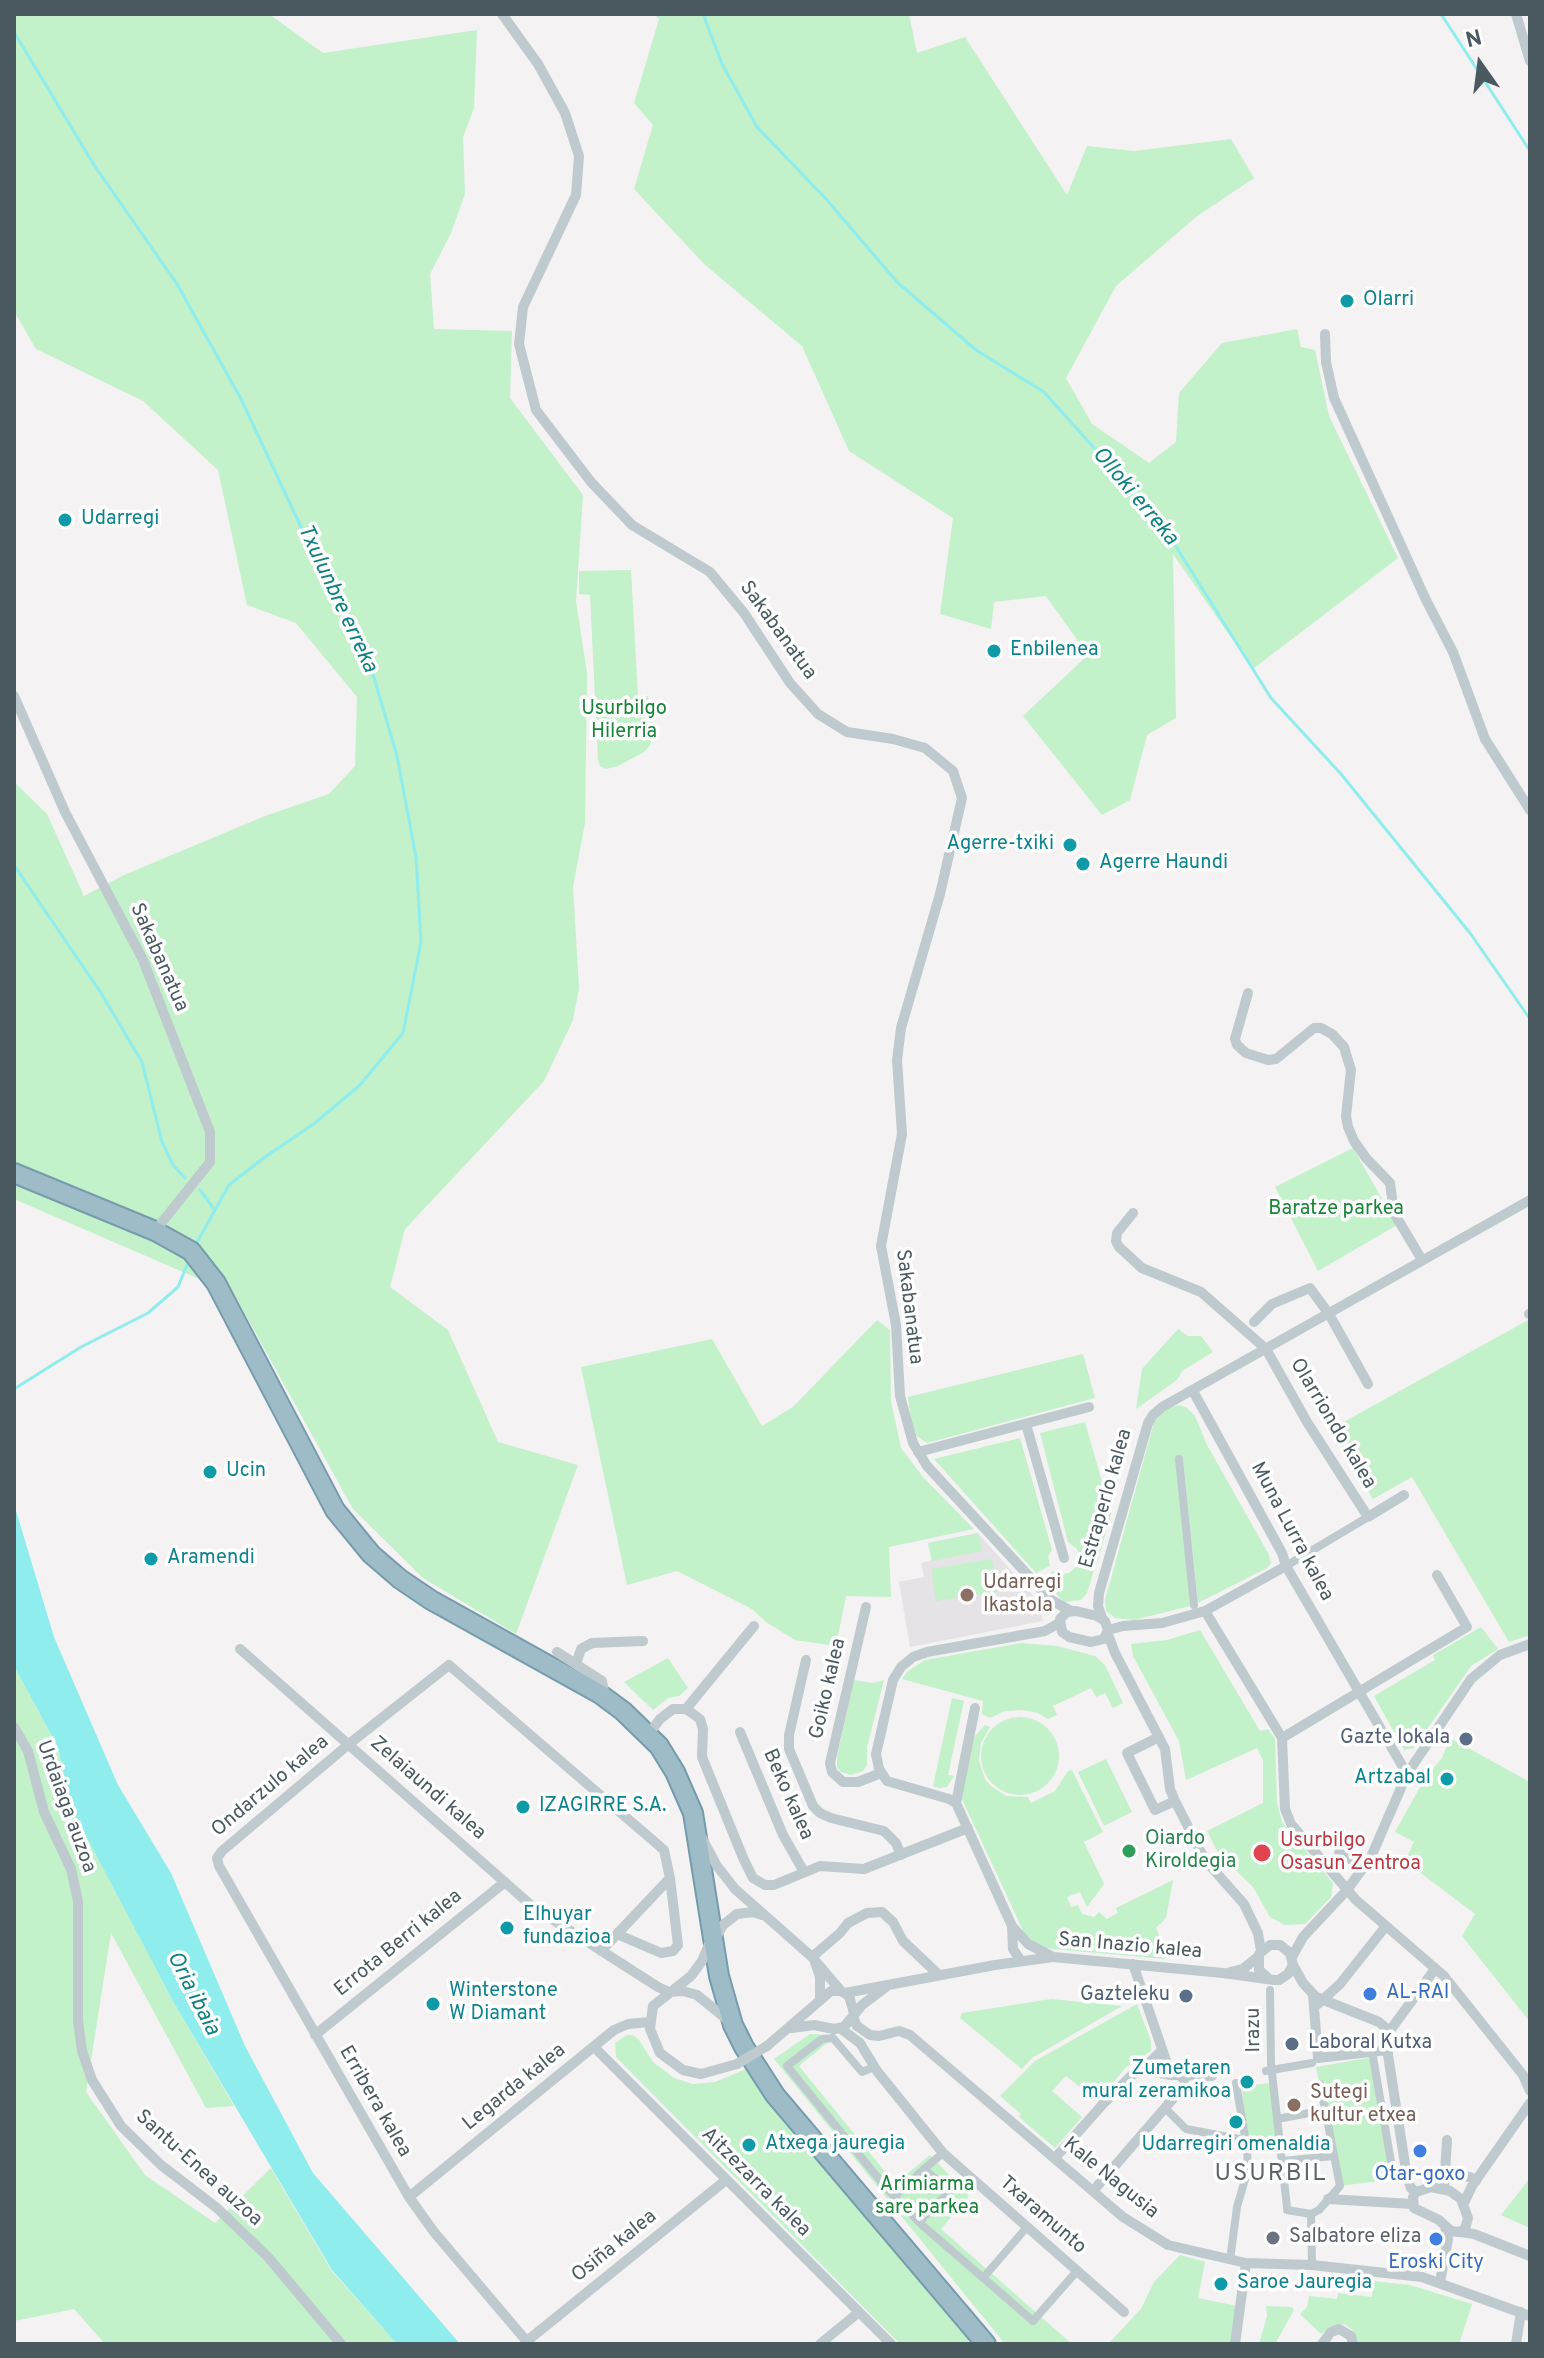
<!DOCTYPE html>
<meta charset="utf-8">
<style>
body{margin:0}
#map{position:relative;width:1544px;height:2358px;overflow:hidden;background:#f4f2f3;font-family:Overpass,sans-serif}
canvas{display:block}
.frame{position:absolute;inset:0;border:16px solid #4a5a60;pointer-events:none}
.north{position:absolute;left:1440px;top:24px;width:80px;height:80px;-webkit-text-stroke:6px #fff;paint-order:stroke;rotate:346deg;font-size:22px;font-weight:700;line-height:32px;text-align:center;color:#4a5a60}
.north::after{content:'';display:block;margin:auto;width:28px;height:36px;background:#4a5a60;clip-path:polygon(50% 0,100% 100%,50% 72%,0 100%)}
</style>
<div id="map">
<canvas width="1544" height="2358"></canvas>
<div class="frame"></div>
<div class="north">N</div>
</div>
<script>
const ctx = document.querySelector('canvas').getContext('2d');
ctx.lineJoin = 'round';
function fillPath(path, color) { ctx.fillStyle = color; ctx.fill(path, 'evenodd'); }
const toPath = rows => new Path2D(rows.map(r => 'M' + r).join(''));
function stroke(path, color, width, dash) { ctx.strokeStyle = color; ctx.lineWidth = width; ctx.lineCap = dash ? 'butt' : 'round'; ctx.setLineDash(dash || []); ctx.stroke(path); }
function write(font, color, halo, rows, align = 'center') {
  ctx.font = font + ' Overpass,sans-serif'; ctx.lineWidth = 7; ctx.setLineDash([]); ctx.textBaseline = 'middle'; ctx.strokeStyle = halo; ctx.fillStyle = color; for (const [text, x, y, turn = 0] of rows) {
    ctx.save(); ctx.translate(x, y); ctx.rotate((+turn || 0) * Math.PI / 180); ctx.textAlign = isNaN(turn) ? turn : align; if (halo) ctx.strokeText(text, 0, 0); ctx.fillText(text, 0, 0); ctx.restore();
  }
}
fillPath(toPath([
 [978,1533,1039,1602,1043,1621,910,1647,899,1582,924,1577,921,1563,932,1560,928,1543]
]), '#e5e3e5');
fillPath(toPath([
 [14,14,269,14,323,53,477,30,474,108,463,137,465,194,451,233,430,274,434,329,512,331,510,398,583,495,576,601,587,673,585,823,573,887,579,988,573,1020,544,1081,405,1229,390,1287,448,1330,498,1442,578,1465,516,1634,423,1578,353,1509,234,1294,14,1199,14,782,47,814,84,896,124,875,265,816,329,794,355,766,357,697,296,623,247,605,218,470,143,401,36,349,14,311],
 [654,14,909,14,917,53,965,37,1067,195,1087,146,1134,151,1231,139,1254,178,1196,217,1116,286,1066,378,1092,424,1149,463,1176,442,1179,393,1222,343,1297,329,1301,347,1315,350,1329,416,1398,558,1253,669,1173,554,1176,718,1147,735,1130,800,1102,815,1023,716,1088,655,1046,596,994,602,991,629,940,614,953,518,849,451,802,346,704,264,634,189,653,125,634,103,659,19],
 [631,570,638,697,648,696,652,720,651,744,644,752,618,766,606,769,600,766,598,760,590,595,579,594,579,571],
 [1353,1148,1397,1225,1318,1271,1275,1187],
 [1530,1319,1530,1635,1509,1642,1412,1477,1373,1499,1331,1429],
 [877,1320,890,1330,891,1401,901,1448,923,1477,974,1529,889,1547,891,1597,846,1596,836,1646,795,1640,766,1622,752,1609,677,1571,627,1585,581,1367,712,1339,762,1426,793,1407],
 [1178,1329,1188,1336,1201,1336,1213,1352,1182,1371,1177,1380,1136,1409,1142,1369],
 [1083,1354,1095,1398,927,1443,917,1436,911,1420,908,1397],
 [1179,1405,1187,1408,1195,1416,1207,1445,1268,1553,1271,1563,1267,1568,1198,1603,1183,1458,1190,1606,1134,1620,1115,1618,1106,1611,1105,1600,1154,1422,1167,1408],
 [1085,1422,1111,1514,1097,1564,1080,1560,1077,1549,1068,1542,1040,1433],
 [1020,1438,1052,1550,1048,1556,1050,1566,1036,1573,934,1459],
 [978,1533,982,1551,932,1561,928,1543],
 [992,1559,997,1592,936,1601,931,1569],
 [1078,1565,1094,1570,1087,1593,1081,1600,1064,1602,1043,1580,1053,1571,1063,1574,1069,1573],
 [1481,1627,1498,1649,1471,1666,1414,1748,1404,1750,1374,1696,1435,1660,1433,1655],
 [1200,1630,1260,1731,1268,1729,1275,1739,1277,1803,1282,1822,1333,1883,1331,1897,1305,1924,1285,1925,1270,1917,1253,1887,1218,1853,1207,1831,1263,1803,1263,1760,1257,1748,1186,1780,1179,1741,1133,1656,1131,1644,1167,1640],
 [1022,1643,1057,1646,1095,1656,1105,1665,1123,1703,1113,1708,1105,1693,1096,1697,1091,1688,1053,1706,1057,1715,1048,1719,1038,1713,1023,1710,1005,1711,990,1718,982,1714,983,1701,902,1679,907,1672,925,1660],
 [668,1658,688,1688,679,1696,668,1698,653,1710,624,1682],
 [14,1666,58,1747,73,1809,174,2003,234,2106,206,2108,111,1933,86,2092,145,2175,215,2223,271,2168,331,2270,397,2344,105,2344,74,2309,14,2321],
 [854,1680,873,1683,884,1680,867,1747,867,1765,863,1771,851,1775,841,1772,837,1768,837,1757],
 [952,1698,964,1701,948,1775,954,1776,947,1787,940,1788,933,1786],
 '981 1756a39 39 0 1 1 78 0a39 39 0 1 1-78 0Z',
 [985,1725,990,1727,981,1743,979,1761,985,1779,991,1786,1006,1796,1028,1797,1031,1803,1055,1791,1068,1771,1072,1770,1103,1832,1084,1842,1104,1884,1087,1907,1080,1892,1067,1897,1071,1907,1078,1905,1082,1914,1094,1917,1099,1912,1107,1919,1118,1913,1116,1908,1173,1880,1166,1918,1156,1928,1166,1952,1165,1959,1053,1949,1041,1947,1026,1937,961,1797,970,1747,975,1736],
 [1450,1738,1530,1782,1530,2022,1462,1936,1475,1914,1405,1861,1414,1842,1395,1832,1425,1778,1442,1758],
 [1106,1759,1132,1812,1104,1826,1078,1772],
 [1051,1999,1122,2006,1032,2058,1022,2069,960,2018,962,2013],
 [1137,2004,1151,2041,1151,2051,1126,2067,1098,2101,1066,2076,1052,2091,1082,2117,1055,2148,1019,2117,1021,2114,1000,2096,1035,2061],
 [810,2034,819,2034,828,2042,799,2066,895,2184,930,2155,969,2196,941,2229,1072,2344,1005,2344,774,2059],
 [627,2035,633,2035,639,2040,653,2062,674,2078,693,2084,715,2082,746,2069,977,2344,900,2344,616,2057,615,2043],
 [1373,2057,1394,2179,1340,2186,1316,2067],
 [1272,2083,1278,2144,1247,2149,1242,2086],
 [1530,2178,1530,2228,1501,2215],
 [1180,2255,1205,2262,1198,2298,1237,2306,1233,2344,1108,2344,1141,2309,1154,2282],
 [1373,2281,1410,2285,1472,2304,1460,2341,1462,2344,1357,2344,1353,2330,1344,2324,1333,2326,1321,2334,1300,2314,1307,2307,1309,2296,1337,2299,1338,2293,1372,2297],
 [1266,2306,1292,2307,1294,2310,1275,2344,1259,2344,1267,2316]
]), '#c2f1ca');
fillPath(toPath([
 [14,1504,54,1637,118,1785,171,1873,245,2046,313,2173,460,2344,397,2344,332,2270,174,2003,72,1809,58,1747,14,1666]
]), '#8feded');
stroke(toPath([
 [703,14,722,64,757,127,827,200,897,282,976,350,1044,392,1095,449,1175,545,1271,698,1341,774,1470,933,1530,1019],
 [1441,14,1530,151],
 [14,32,94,165,177,284,241,399,301,527,340,598,370,664,397,756,416,857,421,942,403,1033,360,1085,315,1123,265,1157,229,1185,196,1244],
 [14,865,101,993,142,1062,162,1142,173,1165,185,1178],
 [200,1190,214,1209],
 [14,1389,81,1347,148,1313,178,1287,187,1265]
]), '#8feded', 3);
const trunk = toPath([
 [14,1173,155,1231,191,1251,216,1283,335,1510,371,1554,400,1579,431,1600,600,1694,623,1711,659,1746,675,1772,693,1813,719,1976,733,2025,744,2047,775,2095,986,2344]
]);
stroke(trunk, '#759bac', 22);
stroke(toPath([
 [1179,1459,1194,1605],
 [1286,1566,1368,1517],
 [1270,1990,1271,2064,1287,2207,1287,2210,1311,2214],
 [1373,2057,1394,2179],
 [874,2067,862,2072,833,2038,822,2039,787,2066,887,2189,922,2225,1033,2321,1077,2271],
 [1266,2071,1312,2063],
 [1165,2108,1186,2129,1245,2140],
 [1277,2119,1315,2112],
 [1247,2149,1280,2144],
 [1282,2161,1334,2156],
 [924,2169,943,2153],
 [894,2197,924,2169,950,2191,919,2222],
 [1311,2214,1319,2210,1340,2186,1320,2084],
 [1311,2214,1312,2265],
 [1230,2260,1237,2207,1248,2169,1247,2149,1236,2083],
 [983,2278,1027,2227]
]), '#becace', 8);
stroke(toPath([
 [502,14,538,64,565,113,579,156,576,195,523,307,519,344,536,410,591,482,632,525,710,572,744,613,790,683,818,714,847,732,893,739,925,748,953,771,962,798,940,894,901,1028,897,1060,902,1134,881,1246,896,1325,900,1396,913,1443,927,1466,1051,1600,1071,1611],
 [1516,14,1530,61],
 [1325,334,1326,362,1334,398,1426,600,1453,652,1485,739,1530,810],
 [14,696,65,812,143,960,210,1132,210,1162,155,1231],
 [1248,993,1235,1039,1237,1045,1246,1053,1268,1060,1276,1059,1314,1028,1321,1028,1332,1034,1344,1047,1351,1070,1346,1116,1348,1127,1354,1141,1366,1158,1390,1183,1394,1213,1422,1260],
 [1133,1213,1117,1233,1116,1241,1119,1247,1142,1268,1201,1292,1266,1349,1307,1422,1368,1517,1404,1495],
 [1529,1314,1530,1314],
 [1254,1322,1272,1304,1310,1288,1329,1314,1368,1384],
 [1193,1391,1282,1553,1286,1566,1407,1774],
 [1026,1424,1064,1558],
 [918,1452,1089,1407],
 [866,1607,830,1763,832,1772,843,1782,858,1782,881,1773],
 [1076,1611,1097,1616,1105,1621,1108,1630,1104,1639,1091,1642,1069,1637,1062,1632,1060,1619,1067,1612,1076,1611],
 [1205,1611,1282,1738,1285,1809,1291,1824,1356,1900,1444,1976,1523,2075,1530,2091],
 [1102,1618,1098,1606,1099,1593,1148,1423,1153,1415,1162,1407,1530,1200],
 [1108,1630,1123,1626,1162,1623,1205,1611,1286,1566],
 [1107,1632,1115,1653,1165,1749,1170,1789,1175,1801,1205,1860,1244,1904,1258,1933,1261,1951],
 [240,1649,533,1907,658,1987,669,1992,683,1991,697,1995,729,2021],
 [557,1652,602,1681,605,1697],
 [806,1660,789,1735,789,1749,813,1806,820,1813,831,1818,884,1831,896,1843,901,1855],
 [576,1664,581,1649,592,1643,643,1641],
 [686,1709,754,1626],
 [14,1727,28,1751,44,1812,71,1869,78,1901,78,2021,82,2051,92,2080,121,2126,161,2165,217,2208,268,2257,341,2344],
 [740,1732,783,1835,804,1872],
 [648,1735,660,1719,673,1709,686,1709,700,1719,703,1729,702,1757,744,1860,753,1878,765,1885,774,1885,820,1866,864,1869,968,1828],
 [1159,1737,1127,1753,1155,1810,1175,1801],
 [1282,1738,1467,1627,1437,1575],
 [956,1803,975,1708],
 [702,1838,717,1866,735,1889,812,1957,841,1991],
 [1339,1853,1365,1867],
 [1012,1926,1013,1949,1021,1961],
 [617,1934,661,1953,673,1951,678,1945,670,1878],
 [715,1939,723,1925,737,1914,753,1912,762,1915],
 [710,1942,702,1961,691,1976,653,2006,650,2029,660,2053,683,2070,701,2074,737,2064],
 [812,1957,840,1933,848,1923,867,1913,882,1912,893,1922,903,1941,939,1975],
 [1053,1957,1028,1944,1012,1926,956,1803,949,1799,887,1781,879,1769,876,1754,893,1680,901,1667,913,1657,927,1652,1045,1631,1059,1623],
 [1292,1957,1303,1937,1347,1890,1371,1857,1407,1774,1471,1679,1500,1655,1530,1644],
 [815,1962,820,1977,820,1998],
 [1133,1964,1171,2075],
 [1293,1965,1303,1983,1316,1997,1379,2022,1387,2029,1388,2055,1407,2177,1411,2188,1416,2192],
 [1230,1972,1243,1969,1259,1956],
 [845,1993,995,1965,1053,1957,1223,1973,1274,1980,1279,1980,1288,1974,1293,1965,1290,1953,1280,1945,1270,1945,1259,1954,1259,1970,1269,1979],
 [1313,1995,1318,2058,1387,2050],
 [1318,2004,1340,1984,1386,1926],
 [853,2017,857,2026,870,2035,879,2036,899,2031,910,2035,1123,2217,1168,2245,1246,2263,1312,2265,1422,2277,1530,2316],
 [792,2028,814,2025,834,2029,844,2027,862,2005,886,1987],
 [840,2028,860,2043,877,2071,943,2153,1124,2312],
 [315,2035,505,1882],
 [1386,2036,1435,1969],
 [767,2046,831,1991,841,1991,849,1996,854,2013],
 [594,2047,891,2344],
 [1142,2070,1171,2075,1212,2076],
 [1055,2158,1103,2104,1132,2075,1142,2070,1161,2051],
 [1445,2174,1470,2177,1476,2181],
 [1431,2187,1450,2191,1461,2199,1468,2218,1465,2229,1459,2232,1451,2231,1439,2220,1414,2208,1413,2197,1416,2192,1431,2187],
 [1444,2189,1447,2140],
 [1093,2191,1184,2086,1183,2076],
 [409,2197,614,2030,628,2024,649,2022],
 [1328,2199,1413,2204],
 [1464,2203,1472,2186,1530,2103],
 [1461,2232,1474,2234,1530,2256],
 [1440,2282,1448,2239,1445,2226],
 [527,2341,726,2180],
 [529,2344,434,2232,409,2197,219,1866,217,1858,222,1851,349,1744,449,1665,664,1850,670,1878,601,1951],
 [820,2344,859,2312],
 [1235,2344,1246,2263],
 [1322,2344,1331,2332,1339,2329,1351,2336,1353,2344],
 [1516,2344,1521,2312]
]), '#becace', 10);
stroke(trunk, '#9ebcc8', 18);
stroke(toPath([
 [737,2064,767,2046]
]), '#becace', 10);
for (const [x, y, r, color] of [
 [1347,301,8,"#0f9aa8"],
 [65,520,8,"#0f9aa8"],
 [994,651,8,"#0f9aa8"],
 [1070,845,8,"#0f9aa8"],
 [1083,864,8,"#0f9aa8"],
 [210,1472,8,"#0f9aa8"],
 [151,1559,8,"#0f9aa8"],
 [967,1595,8,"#8d6e63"],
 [1466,1739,8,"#5c6f8a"],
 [1447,1779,8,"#0f9aa8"],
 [523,1807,8,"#0f9aa8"],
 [1129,1851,8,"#2e9e5b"],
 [1262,1853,10,"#e0444e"],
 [507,1928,8,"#0f9aa8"],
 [1370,1994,8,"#3f7fe0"],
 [1186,1996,8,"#5c6f8a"],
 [433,2004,8,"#0f9aa8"],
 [1292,2044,8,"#5c6f8a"],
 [1247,2082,8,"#0f9aa8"],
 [1294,2105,8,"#8d6e63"],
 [1236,2122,8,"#0f9aa8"],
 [749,2145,8,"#0f9aa8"],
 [1420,2151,8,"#3f7fe0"],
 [1273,2238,8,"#6b7280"],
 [1436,2239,8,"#3f7fe0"],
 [1221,2284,8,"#0f9aa8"]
]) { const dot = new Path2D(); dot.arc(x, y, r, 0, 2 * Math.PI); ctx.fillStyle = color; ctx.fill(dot); stroke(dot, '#fff', 3); }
write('20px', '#0d838f', '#fff', [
 ["Olarri",1363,301],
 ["Udarregi",81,520],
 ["Enbilenea",1010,651],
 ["Agerre-txiki",1054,845,"right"],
 ["Agerre Haundi",1099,864],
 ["Ucin",226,1472],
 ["Aramendi",167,1559],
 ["Artzabal",1431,1779,"right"],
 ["IZAGIRRE S.A.",539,1807],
 ["Elhuyar",523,1916],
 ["fundazioa",523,1939],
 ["Winterstone",449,1992],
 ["W Diamant",449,2015],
 ["Zumetaren",1231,2070,"right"],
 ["mural zeramikoa",1231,2093,"right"],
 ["Atxega jauregia",765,2145],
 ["Udarregiri omenaldia",1236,2146,"center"],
 ["Saroe Jauregia",1237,2284]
], 'left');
write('20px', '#4a5a60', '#fff', [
 ["Sakabanatua",777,631,54],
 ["Sakabanatua",158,958,66],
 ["Sakabanatua",908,1307,83],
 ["Olarriondo kalea",1332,1424,59],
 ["Estraperlo kalea",1107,1499,-74],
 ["Muna Lurra kalea",1291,1532,62],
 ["Goiko kalea",829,1689,-77],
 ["Ondarzulo kalea",271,1787,-40],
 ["Zelaiaundi kalea",427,1789,41],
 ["Beko kalea",787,1795,66],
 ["Urdaiaga auzoa",65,1807,70],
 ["Errota Berri kalea",399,1944,-39],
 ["San Inazio kalea",1130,1947,5],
 ["Irazu",1255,2030,-91],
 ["Legarda kalea",515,2088,-39],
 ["Erribera kalea",374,2102,60],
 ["Santu-Enea auzoa",198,2169,42],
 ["Kale Nagusia",1110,2179,39],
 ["Aitzezarra kalea",755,2183,45],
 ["Txaramunto",1042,2216,41],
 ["Osiña kalea",615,2247,-39]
]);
write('20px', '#178437', '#fff', [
 ["Usurbilgo",624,710],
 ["Hilerria",624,733],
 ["Baratze parkea",1336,1210],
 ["Arimiarma",927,2186],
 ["sare parkea",927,2209]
]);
write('20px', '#785e54', '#fff', [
 ["Udarregi",983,1584],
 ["Ikastola",983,1607],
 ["Sutegi",1310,2094],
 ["kultur etxea",1310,2117]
], 'left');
write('20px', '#4e5e75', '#fff', [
 ["Gazte lokala",1450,1739],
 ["Gazteleku",1170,1996],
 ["Laboral Kutxa",1308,2044,"left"]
], 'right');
write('20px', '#27864d', '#fff', [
 ["Oiardo",1145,1840],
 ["Kiroldegia",1145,1863]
], 'left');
write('20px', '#be3a42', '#fff', [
 ["Usurbilgo",1280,1842],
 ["Osasun Zentroa",1280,1865]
], 'left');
write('20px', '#366cbe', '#fff', [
 ["AL-RAI",1386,1994,"left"],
 ["Otar-goxo",1420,2176],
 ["Eroski City",1436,2264]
]);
write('20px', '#5b616d', '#fff', [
 ["Salbatore eliza",1289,2238]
], 'left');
write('italic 22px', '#0e8181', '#fff', [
 ["Olloki erreka",1134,497,50],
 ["Txulunbre erreka",336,599,65],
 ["Oria ibaia",192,1994,63]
]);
ctx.letterSpacing = '2px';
write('24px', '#5e6467', '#fff', [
 ["USURBIL",1271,2175]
]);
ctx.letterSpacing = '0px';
</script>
